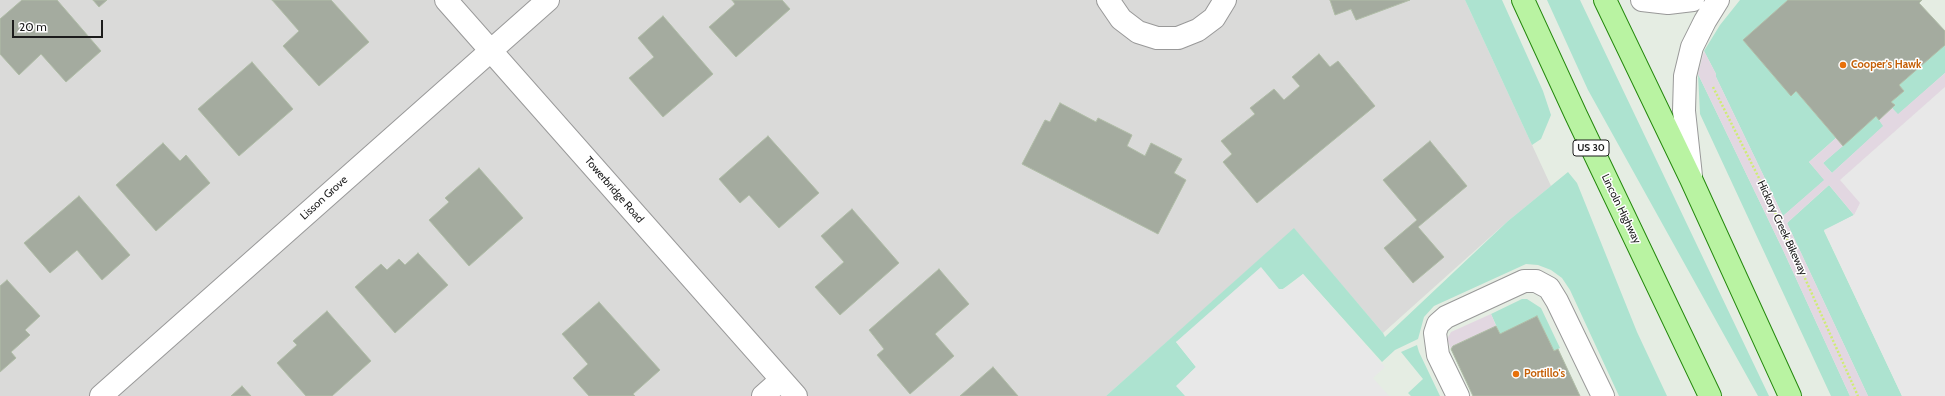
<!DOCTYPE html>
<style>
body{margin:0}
#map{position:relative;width:1945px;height:396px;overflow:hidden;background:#e5ede3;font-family:Cabin,sans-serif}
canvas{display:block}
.scale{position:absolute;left:12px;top:20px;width:91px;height:18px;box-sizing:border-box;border:2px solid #1c1c1c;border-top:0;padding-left:5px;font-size:12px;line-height:14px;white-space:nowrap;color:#1c1c1c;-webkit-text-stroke:3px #fff;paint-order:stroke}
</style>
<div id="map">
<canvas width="1945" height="396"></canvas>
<div class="scale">20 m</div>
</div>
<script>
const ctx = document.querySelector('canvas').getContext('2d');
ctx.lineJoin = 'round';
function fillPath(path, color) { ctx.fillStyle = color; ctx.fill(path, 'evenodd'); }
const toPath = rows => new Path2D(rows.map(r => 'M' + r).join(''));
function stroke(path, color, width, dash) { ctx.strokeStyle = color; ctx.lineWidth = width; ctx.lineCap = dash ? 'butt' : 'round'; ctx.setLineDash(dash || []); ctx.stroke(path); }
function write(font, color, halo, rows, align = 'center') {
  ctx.font = font + ' Cabin,sans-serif'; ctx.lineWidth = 3; ctx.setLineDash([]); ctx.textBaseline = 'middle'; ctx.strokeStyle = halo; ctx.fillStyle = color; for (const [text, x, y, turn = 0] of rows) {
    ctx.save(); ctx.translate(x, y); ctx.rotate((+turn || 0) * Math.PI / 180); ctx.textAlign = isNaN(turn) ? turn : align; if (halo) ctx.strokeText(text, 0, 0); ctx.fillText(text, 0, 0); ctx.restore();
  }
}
fillPath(toPath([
 [0,0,1465,0,1551,186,1508,221,1383,333,1294,229,1106,396,0,396]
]), '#dadad9');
fillPath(toPath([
 [1465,0,1502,0,1543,91,1551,115,1541,139,1532,145],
 [1547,0,1580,0,1769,396,1758,396,1588,90],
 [1740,0,1788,0,1743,40,1791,95,1796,91,1836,138,1809,162,1825,180,1783,216,1716,77,1716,74,1704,51,1720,25],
 [1945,45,1945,73,1898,115,1892,108,1895,105,1891,102,1904,91,1899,85],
 [1698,74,1783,250,1850,396,1831,396,1700,114],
 [1876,116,1884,126,1832,173,1823,163],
 [1568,172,1577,183,1637,332,1667,396,1619,396,1570,290,1562,278,1551,270,1538,265,1526,264,1434,306,1424,317,1418,339,1395,350,1382,362,1303,274,1283,289,1279,289,1176,342,1196,367,1190,373,1185,396,1106,396,1294,228,1383,333,1385,337,1508,221],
 [1829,185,1854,215,1824,231,1902,396,1868,396,1787,223],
 [1522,299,1527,299,1541,308,1560,348,1554,351,1537,316,1500,334,1491,314],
 [1417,345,1419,352,1440,396,1411,396,1408,393,1423,379,1401,352]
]), '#ade3d0');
fillPath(toPath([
 [1945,87,1945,396,1902,396,1824,230,1854,215,1840,180],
 [1261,267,1279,289,1283,289,1290,285,1303,274,1385,367,1373,378,1389,396,1185,396,1176,386,1196,367,1176,342]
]), '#e8e8e8');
fillPath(toPath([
 [1704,51,1716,74,1716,77,1783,216,1824,180,1809,162,1836,138,1843,146,1823,163,1832,173,1883,126,1879,120,1892,108,1898,114,1945,73,1945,87,1840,180,1860,203,1854,215,1829,185,1787,223,1868,396,1850,396,1783,250,1698,74],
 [1491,314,1496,326,1453,346,1451,349,1447,339,1451,332]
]), '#e2d7e1');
const building = toPath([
 [22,0,57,0,101,51,66,82,41,54,19,75,0,54,0,19,22,0],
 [93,0,107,0,99,7,93,0],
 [272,0,331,0,369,42,319,86,283,46,299,31,272,0],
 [732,0,782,0,790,9,736,57,709,27,735,4,732,0],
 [1330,0,1410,0,1356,20,1351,9,1335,15,1330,0],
 [1788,0,1922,0,1919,3,1945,31,1945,45,1899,85,1904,91,1891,102,1895,105,1879,120,1876,116,1843,146,1796,91,1791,96,1743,40,1788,0],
 [663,16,713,74,663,117,629,78,654,57,638,38,663,16],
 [1319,54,1330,67,1338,61,1375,106,1257,203,1223,162,1232,154,1221,141,1255,114,1250,108,1274,89,1284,100,1300,86,1292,77,1319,54],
 [252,62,293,109,239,156,198,109,252,62],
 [1060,103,1096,122,1098,118,1132,135,1127,146,1145,156,1151,143,1182,159,1174,173,1186,180,1158,234,1022,164,1045,120,1050,122,1060,103],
 [768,136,819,193,779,228,749,195,740,203,719,179,768,136],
 [1430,141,1467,186,1418,227,1444,257,1413,283,1384,248,1417,220,1383,180,1430,141],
 [163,143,180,161,186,155,210,183,156,231,116,185,163,143],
 [479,168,523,218,469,266,429,220,449,202,445,198,479,168],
 [79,196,130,255,102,280,77,250,50,273,24,243,79,196],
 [852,209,899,263,840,315,815,287,844,262,821,236,852,209],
 [418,253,448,285,395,333,355,287,381,264,387,270,399,259,405,265,418,253],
 [939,269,969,304,935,334,954,356,910,394,877,355,884,349,869,330,939,269],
 [7,280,40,316,25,330,30,335,11,352,16,358,0,372,0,286,7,280],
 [599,302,660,370,633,394,635,396,589,396,573,378,588,364,562,334,599,302],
 [327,311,371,361,332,396,306,396,277,363,297,345,293,341,327,311],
 [1537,316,1554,351,1558,349,1580,396,1473,396,1451,349,1453,346,1496,326,1500,334,1537,316],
 [993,367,1018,396,960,396,993,367],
 [242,386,251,396,231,396,242,386]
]);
fillPath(building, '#a4ab9f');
stroke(building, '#b0bda7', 1);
const minor = toPath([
 [446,0,796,396],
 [1108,0,1121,19,1138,32,1157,38,1178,38,1198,30,1214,18,1225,0],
 [1642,0,1668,3,1693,0],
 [1691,176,1684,111,1685,76,1692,47,1705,21,1718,0],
 [101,396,548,0],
 [763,396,781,380],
 [1458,396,1438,355,1435,333,1438,324,1446,317,1524,281,1536,281,1549,288,1557,301,1603,396]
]);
const major = toPath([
 [1523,0,1576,115,1710,396],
 [1605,0,1691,179,1790,396]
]);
stroke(minor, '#999', 24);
stroke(major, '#24880d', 24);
stroke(toPath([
 [1713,87,1767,194,1858,396]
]), '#cfed74', 2.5, [2, 2]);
stroke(minor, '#fff', 22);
stroke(major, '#b9f3a2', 22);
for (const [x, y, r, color] of [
 [1843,65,4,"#e8710a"],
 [1516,374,4,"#e8710a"]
]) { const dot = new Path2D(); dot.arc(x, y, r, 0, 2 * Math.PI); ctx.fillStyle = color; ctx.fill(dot); stroke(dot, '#fff', 1.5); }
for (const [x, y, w] of [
 [1591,148,36]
]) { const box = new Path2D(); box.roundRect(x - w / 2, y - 8, w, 16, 3); ctx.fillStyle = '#fff'; ctx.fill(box); stroke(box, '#1c1c1c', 1); }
write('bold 10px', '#1c1c1c', null, [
 ["US 30",1591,148]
]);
write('bold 11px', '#c56008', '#fff', [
 ["Cooper's Hawk",1851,65],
 ["Portillo's",1524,374]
], 'left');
write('11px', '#1c1c1c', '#fff', [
 ["Towerbridge Road",614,190,49],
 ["Lisson Grove",324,198,-42],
 ["Lincoln Highway",1621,209,64],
 ["Hickory Creek Bikeway",1782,228,65]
]);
</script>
